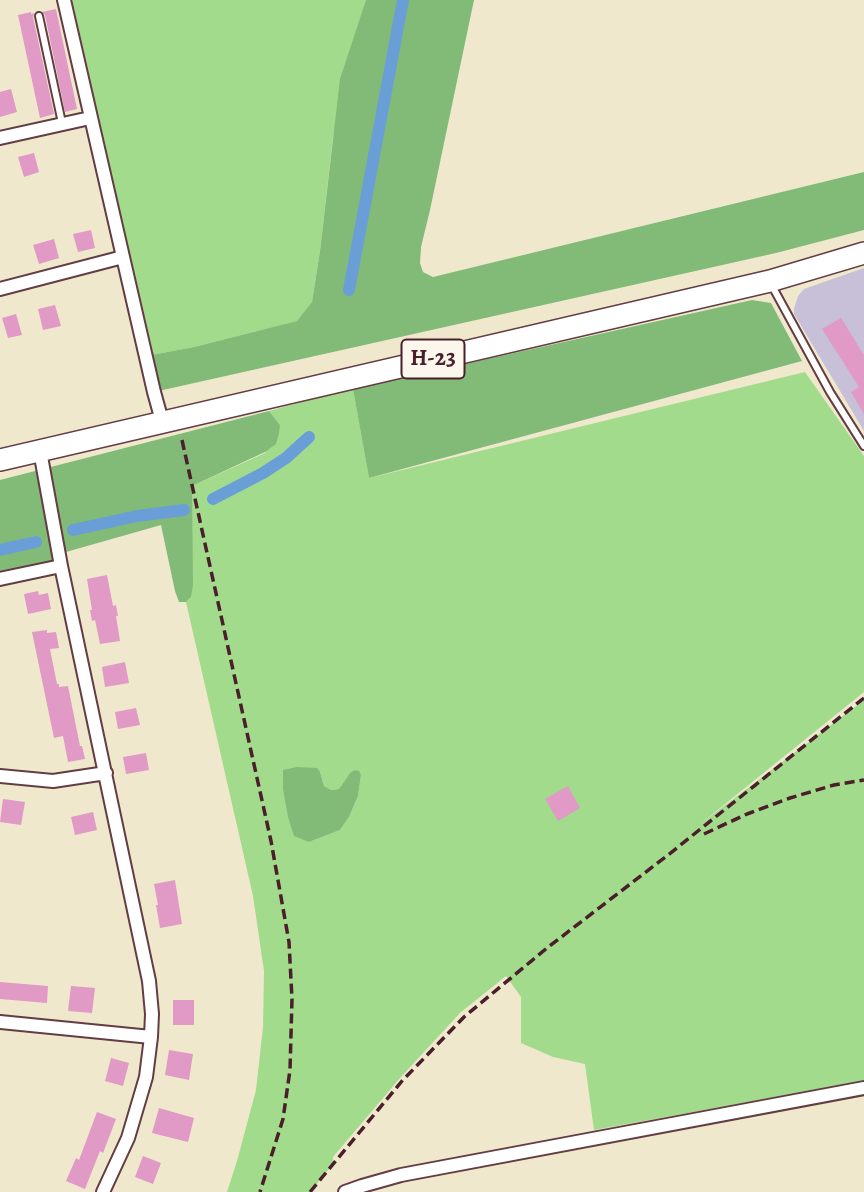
<!DOCTYPE html>
<meta charset="utf-8">
<style>
body{margin:0}
canvas{display:block;background:#efe8cd}
</style>
<canvas width="864" height="1192"></canvas>
<script>
const ctx = document.querySelector('canvas').getContext('2d');
ctx.lineJoin = 'round';
function fillPath(path, color) { ctx.fillStyle = color; ctx.fill(path, 'evenodd'); }
const toPath = rows => new Path2D(rows.map(r => 'M' + r).join(''));
function stroke(path, color, width, dash) { ctx.strokeStyle = color; ctx.lineWidth = width; ctx.lineCap = dash ? 'butt' : 'round'; ctx.setLineDash(dash || []); ctx.stroke(path); }
function write(font, color, halo, rows, align = 'center') {
  ctx.font = font + ' Alegreya,serif'; ctx.lineWidth = 5; ctx.setLineDash([]); ctx.textBaseline = 'middle'; ctx.strokeStyle = halo; ctx.fillStyle = color; for (const [text, x, y, turn = 0] of rows) {
    ctx.save(); ctx.translate(x, y); ctx.rotate((+turn || 0) * Math.PI / 180); ctx.textAlign = isNaN(turn) ? turn : align; if (halo) ctx.strokeText(text, 0, 0); ctx.fillText(text, 0, 0); ctx.restore();
  }
}
fillPath(toPath([
 [864,268,864,431,794,314,794,309,798,296,804,289]
]), '#c7c0d8');
fillPath(toPath([
 [64,0,366,0,333,137,320,251,312,302,298,321,194,347,146,356],
 [805,372,864,456,864,692,699,825,864,700,864,1081,594,1130,585,1064,553,1057,521,1043,521,997,506,976,460,1013,400,1078,333,1157,333,1164,310,1192,227,1192,237,1161,256,1090,263,1027,264,971,253,896,186,602,191,597,192,486,265,453,280,425,269,411,353,388,369,478],
 [320,772,324,786,331,790,339,789,350,773,361,775,358,796,349,817,340,830,309,842]
]), '#a3db8d');
fillPath(toPath([
 [366,0,474,0,430,210,421,247,420,263,423,272,433,277,864,172,864,230,776,253,154,392,146,356,194,347,297,321,312,302,320,251,340,79],
 [752,300,771,303,802,361,369,478,353,389],
 [269,411,280,425,279,433,276,444,265,452,192,486,193,585,191,597,186,602,179,602,175,591,161,525,59,554,61,566,0,580,0,480],
 [297,767,317,768,320,772,324,786,331,790,339,789,350,773,355,770,359,771,361,775,358,796,349,817,340,830,309,842,294,836,288,817,283,789,283,770]
]), '#82bb78');
stroke(toPath([
 [349,290,403,0],
 [213,499,263,473,286,458,309,437],
 [73,530,137,516,184,510],
 [0,550,36,542]
]), '#699fd6', 12);
fillPath(toPath([
 [56,9,77,109,65,112,45,15,42,12],
 [31,12,31,14,34,13,33,17,54,114,40,118,18,15],
 [11,89,17,112,0,117,0,92],
 [34,153,39,172,24,177,18,157],
 [91,230,95,248,78,252,73,234],
 [54,239,59,258,39,264,33,245],
 [55,305,61,326,43,330,38,309],
 [16,314,22,335,8,338,2,318],
 [841,318,864,355,864,414,851,392,859,387,822,329],
 [107,575,113,606,116,605,118,616,116,616,120,641,100,644,95,620,92,621,90,610,92,610,87,579],
 [38,591,39,595,48,593,51,609,28,614,24,594],
 [47,630,47,633,56,632,59,648,50,649,57,684,59,684,59,687,68,686,80,746,82,746,85,759,68,762,63,736,54,738,32,632],
 [125,662,129,683,105,687,102,667],
 [136,708,140,725,118,729,115,712],
 [146,753,149,770,126,774,123,757],
 [568,786,580,808,558,821,545,799],
 [3,799,25,802,21,825,0,822],
 [93,812,97,830,75,835,71,817],
 [175,880,182,924,160,928,156,905,158,905,154,884],
 [0,982,48,986,47,1003,0,999],
 [71,986,95,988,92,1013,68,1011],
 [173,1000,194,1000,194,1025,173,1025],
 [169,1050,193,1054,189,1080,165,1075],
 [111,1058,129,1063,123,1086,105,1081],
 [159,1108,194,1118,188,1142,152,1133],
 [97,1112,116,1119,103,1153,100,1151,85,1189,66,1181,76,1158,79,1160],
 [143,1156,161,1163,153,1184,135,1177]
]), '#e09ac5');
const lane = toPath([
 [39,16,62,123],
 [771,284,830,392,864,446]
]);
const street = toPath([
 [64,0,154,392,162,421],
 [0,138,90,118],
 [0,289,123,257],
 [40,451,61,566,149,981,152,1014,151,1037,146,1077,128,1138,103,1192],
 [0,579,61,566],
 [0,776,53,781,106,773],
 [0,1022,151,1037],
 [345,1192,362,1186,401,1175,864,1088]
]);
const primary = toPath([
 [0,460,770,281,864,253]
]);
stroke(lane, '#633d43', 10);
stroke(street, '#633d43', 16);
stroke(primary, '#633d43', 24);
stroke(lane, '#fff', 6);
stroke(street, '#fff', 12);
stroke(primary, '#fff', 21);
stroke(toPath([
 [182,440,271,841,289,942,292,999,290,1070,283,1119,260,1192],
 [704,834,747,814,790,798,834,785,864,780],
 [310,1192,402,1081,464,1017,547,948,668,855,864,698]
]), '#4a1f2b', 3.5, [10, 5]);
for (const [x, y, w] of [
 [433,359,63]
]) { const box = new Path2D(); box.roundRect(x - w / 2, y - 19.5, w, 39, 5); ctx.fillStyle = '#fbf7ec'; ctx.fill(box); stroke(box, '#4a1f2b', 2); }
write('bold 23px', '#4a1f2b', null, [
 ["Н-23",433,359]
]);
</script>
